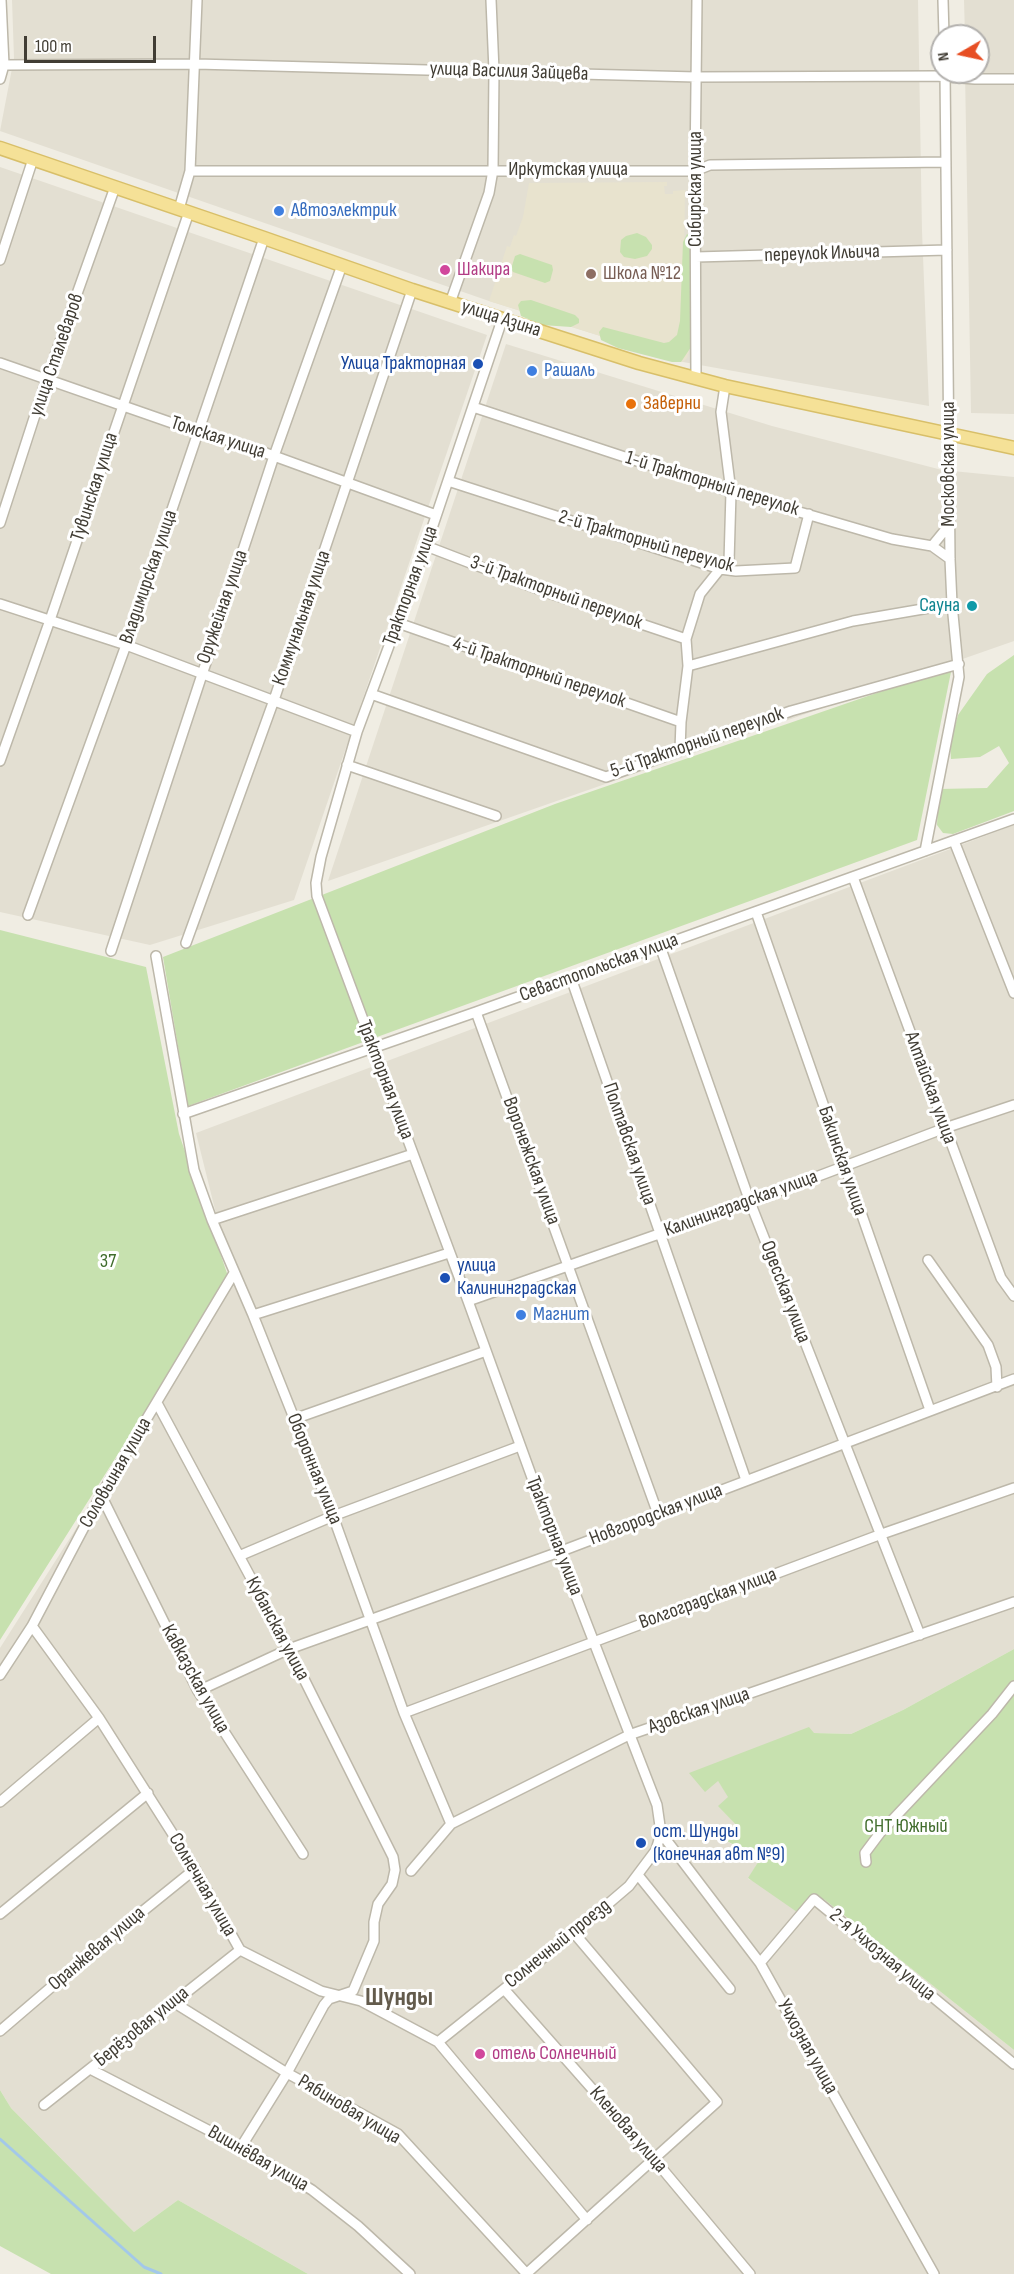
<!DOCTYPE html>
<meta charset="utf-8">
<style>
body{margin:0}
#map{position:relative;width:1014px;height:2274px;overflow:hidden;background:#f0ede3;font-family:"Sofia Sans Condensed",sans-serif}
canvas{display:block}
.north{position:absolute;left:930px;top:24px;width:60px;height:60px;box-sizing:border-box;background:#fff;border:2px solid #b3b1ae;border-radius:50%;rotate:261deg;font-size:16px;font-weight:700;line-height:24px;text-align:center;color:#413d34}
.north::after{content:'';display:block;margin:auto;width:21px;height:27px;background:#e74e23;clip-path:polygon(50% 0,100% 100%,50% 72%,0 100%)}
.scale{position:absolute;left:24px;top:36px;width:132px;height:27px;box-sizing:border-box;border:3px solid #413d34;border-top:0;padding-left:8px;font-size:18px;line-height:21px;white-space:nowrap;color:#413d34;-webkit-text-stroke:4px #fff;paint-order:stroke}
</style>
<div id="map">
<canvas width="1014" height="2274"></canvas>
<div class="north">N</div>
<div class="scale">100 m</div>
</div>
<script>
const ctx = document.querySelector('canvas').getContext('2d');
ctx.lineJoin = 'round';
function fillPath(path, color) { ctx.fillStyle = color; ctx.fill(path, 'evenodd'); }
const toPath = rows => new Path2D(rows.map(r => 'M' + r).join(''));
function stroke(path, color, width, dash) { ctx.strokeStyle = color; ctx.lineWidth = width; ctx.lineCap = dash ? 'butt' : 'round'; ctx.setLineDash(dash || []); ctx.stroke(path); }
function write(font, color, halo, rows, align = 'center') {
  ctx.font = font + ' "Sofia Sans Condensed",sans-serif'; ctx.lineWidth = 6; ctx.setLineDash([]); ctx.textBaseline = 'middle'; ctx.strokeStyle = halo; ctx.fillStyle = color; for (const [text, x, y, turn = 0] of rows) {
    ctx.save(); ctx.translate(x, y); ctx.rotate((+turn || 0) * Math.PI / 180); ctx.textAlign = isNaN(turn) ? turn : align; if (halo) ctx.strokeText(text, 0, 0); ctx.fillText(text, 0, 0); ctx.restore();
  }
}
fillPath(toPath([
 [12,0,918,0,922,231,929,406,683,362,489,301,0,131,14,58],
 [964,0,1014,0,1014,414,971,413,965,72,978,72,978,36,965,36],
 [0,167,487,335,294,900,150,945,0,912],
 [506,344,772,426,942,470,1014,477,1014,641,328,881],
 [1014,825,1014,1649,903,1710,851,1734,814,1733,718,1781,729,1797,719,1806,740,1829,726,1841,760,1859,748,1879,809,1899,816,1896,825,1900,1014,2050,1014,2274,308,2274,178,2200,134,2232,11,2108,0,2090,0,1648,233,1282,196,1133]
]), '#e3dfd2');
fillPath(toPath([
 [667,182,667,186,664,186,665,194,673,194,673,191,685,190,683,321,689,321,689,351,687,358,683,362,489,301,507,246,510,247,514,235,516,236,523,217,529,183]
]), '#e8e3ce');
fillPath(toPath([
 [637,233,646,237,652,245,652,249,647,256,635,259,624,257,620,252,621,240,626,236],
 [687,234,691,236,694,338,691,347,681,362,672,362,618,348,601,340,599,332,603,327,664,343,669,342,677,335,680,321,683,242],
 [520,254,552,265,553,270,550,281,545,283,513,272,511,269,515,256],
 [531,300,575,315,579,319,579,323,571,327,542,325,521,316,518,305,521,301],
 [1014,655,1014,811,953,834,943,833,937,825,939,789,987,788,1009,763,999,746,980,757,951,759,950,744,958,715,970,698,987,674],
 [952,667,917,840,188,1106,163,957,555,804],
 [0,930,146,967,179,1134,229,1279,0,1640],
 [1014,1649,1014,2050,825,1900,815,1896,809,1899,797,1912,748,1878,760,1859,725,1840,740,1829,718,1806,728,1797,718,1781,705,1792,689,1773,809,1727,814,1733,851,1734,903,1710],
 [0,2090,11,2108,134,2232,178,2200,308,2274,51,2274,0,2246]
]), '#c7e1af');
stroke(toPath([
 [0,2139,144,2267,161,2274]
]), '#a3c8e9', 3);
const minor = toPath([
 [943,0,944,36],
 [4,65,196,64,696,77,935,76,975,79,1014,79],
 [0,79,4,65,1,0],
 [190,171,695,171,710,165,946,162],
 [179,209,190,171,197,0],
 [696,257,947,250],
 [0,260,33,159],
 [450,303,489,193,493,170,494,71,491,0],
 [0,363,198,432,241,444,436,515],
 [696,378,695,171,697,0],
 [473,407,731,492,892,539,932,546,950,559],
 [448,481,720,569,736,571,795,568,809,514],
 [0,523,47,378,115,187],
 [426,546,543,591,686,639],
 [932,546,950,524],
 [0,604,126,645,357,732],
 [398,623,681,722],
 [688,666,853,621,952,604],
 [371,694,606,777,791,711,959,664],
 [680,750,681,722,688,666,686,639,700,594,720,569,729,562,731,492,721,412,725,386],
 [0,761,50,620,189,212],
 [347,765,496,816],
 [954,841,1014,993],
 [925,851,959,677,952,604,950,559,945,72],
 [853,877,1001,1278,1014,1296],
 [756,912,930,1410],
 [28,915,126,645,264,238],
 [186,943,274,700,412,290],
 [660,946,750,1202,920,1635],
 [111,951,274,456,342,265],
 [156,956,194,1170,212,1220,253,1315,333,1516,404,1713,451,1824],
 [571,978,746,1480],
 [476,1012,658,1514],
 [183,1114,476,1012,1014,819],
 [212,1220,413,1154],
 [928,1260,988,1345,996,1367,997,1387],
 [468,1301,750,1202,945,1128,1014,1105],
 [253,1315,449,1253],
 [157,1403,289,1649,393,1857,395,1870,392,1884,378,1904,374,1922,374,1941,353,1991,329,1999,324,2005,287,2073,241,2147],
 [294,1419,486,1351],
 [101,1495,198,1691,303,1854],
 [239,1556,333,1516,520,1446],
 [32,1626,99,1718,195,1869,240,1950,321,1991,361,2001,438,2042,587,2220],
 [0,1675,32,1626,101,1495,234,1273],
 [198,1691,289,1649,559,1552,1014,1379],
 [404,1713,879,1535,1014,1488],
 [0,1802,99,1718],
 [661,1833,760,1963,934,2274],
 [866,1862,865,1853,880,1833,992,1714,1014,1686],
 [411,1871,451,1824,629,1735,1014,1602],
 [638,1875,730,1989],
 [0,1914,148,1793],
 [760,1963,814,1899,1014,2064],
 [504,1989,654,2159,750,2274],
 [173,2002,287,2073,398,2134,526,2273],
 [0,2031,91,1953,195,1869],
 [438,2042,574,1933,629,1886,656,1850,661,1833,657,1805,559,1552,468,1301,317,896,316,883,321,857,357,732,426,546,502,320],
 [90,2069,241,2147,312,2190,358,2226,410,2274],
 [44,2105,240,1950],
 [526,2274,717,2102,574,1933]
]);
const major = toPath([
 [0,148,264,238,412,290,639,363,725,386,1014,448]
]);
stroke(minor, '#bdb8aa', 12);
stroke(major, '#d8bf69', 15);
stroke(minor, '#fff', 9);
stroke(major, '#f5e197', 12);
for (const [x, y, r, color] of [
 [279,211,6,"#3f7fe0"],
 [445,270,6,"#d1479c"],
 [591,274,6,"#8d6e63"],
 [478,364,6,"#1a4fb4"],
 [532,371,6,"#3f7fe0"],
 [631,404,6,"#e8710a"],
 [972,606,6,"#0f9aa8"],
 [445,1278,6,"#1a4fb4"],
 [521,1315,6,"#3f7fe0"],
 [641,1843,6,"#1a4fb4"],
 [480,2054,6,"#d1479c"]
]) { const dot = new Path2D(); dot.arc(x, y, r, 0, 2 * Math.PI); ctx.fillStyle = color; ctx.fill(dot); stroke(dot, '#fff', 2); }
write('20px', '#413d34', '#fff', [
 ["улица Василия Зайцева",509,72,2],
 ["Иркутская улица",568,170],
 ["Сибирская улица",696,189,-90],
 ["переулок Ильича",822,254,-2],
 ["улица Азина",501,319,18],
 ["улица Сталеваров",57,355,-71],
 ["Томская улица",218,438,18],
 ["Московская улица",949,464,-90],
 ["1-й Тракторный переулок",712,484,17],
 ["Тувинская улица",95,487,-72],
 ["2-й Тракторный переулок",646,542,16],
 ["Владимирская улица",149,577,-71],
 ["Тракторная улица",411,586,-70],
 ["3-й Тракторный переулок",556,593,20],
 ["Оружейная улица",223,607,-71],
 ["Коммунальная улица",302,618,-71],
 ["4-й Тракторный переулок",539,673,19],
 ["5-й Тракторный переулок",697,743,-19],
 ["Севастопольская улица",599,968,-20],
 ["Тракторная улица",385,1080,69],
 ["Алтайская улица",930,1088,70],
 ["Полтавская улица",629,1144,71],
 ["Воронежская улица",531,1161,70],
 ["Бакинская улица",842,1161,71],
 ["Калининградская улица",741,1204,-20],
 ["Одесская улица",785,1292,69],
 ["Оборонная улица",314,1469,68],
 ["Соловьиная улица",116,1473,-60],
 ["Новгородская улица",656,1515,-21],
 ["Тракторная улица",554,1536,69],
 ["Волгоградская улица",708,1599,-20],
 ["Кубанская улица",277,1629,62],
 ["Кавказская улица",195,1679,61],
 ["Азовская улица",699,1711,-19],
 ["Солнечная улица",202,1885,60],
 ["Солнечный проезд",558,1944,-39],
 ["Оранжевая улица",97,1949,-40],
 ["2-я Учхозная улица",882,1955,40],
 ["Берёзовая улица",142,2027,-39],
 ["Учхозная улица",807,2047,61],
 ["Рябиновая улица",349,2110,31],
 ["Кленовая улица",628,2130,49],
 ["Вишнёвая улица",258,2159,30]
]);
write('20px', '#366cbe', '#fff', [
 ["Автоэлектрик",291,211],
 ["Рашаль",544,371],
 ["Магнит",533,1315]
], 'left');
write('20px', '#b23c85', '#fff', [
 ["Шакира",457,270],
 ["отель Солнечный",492,2054]
], 'left');
write('20px', '#785e54', '#fff', [
 ["Школа №12",603,274]
], 'left');
write('20px', '#164399', '#fff', [
 ["Улица Тракторная",466,364,"right"],
 ["улица",457,1266],
 ["Калининградская",457,1289],
 ["ост. Шунды",653,1832],
 ["(конечная авт №9)",653,1855]
], 'left');
write('20px', '#c56008', '#fff', [
 ["Заверни",643,404]
], 'left');
write('20px', '#0d838f', '#fff', [
 ["Сауна",960,606]
], 'right');
write('20px', '#416d2d', '#fff', [
 ["37",108,1262],
 ["СНТ Южный",906,1827]
]);
write('bold 26px', '#635b4c', '#fff', [
 ["Шунды",399,1998]
]);
</script>
